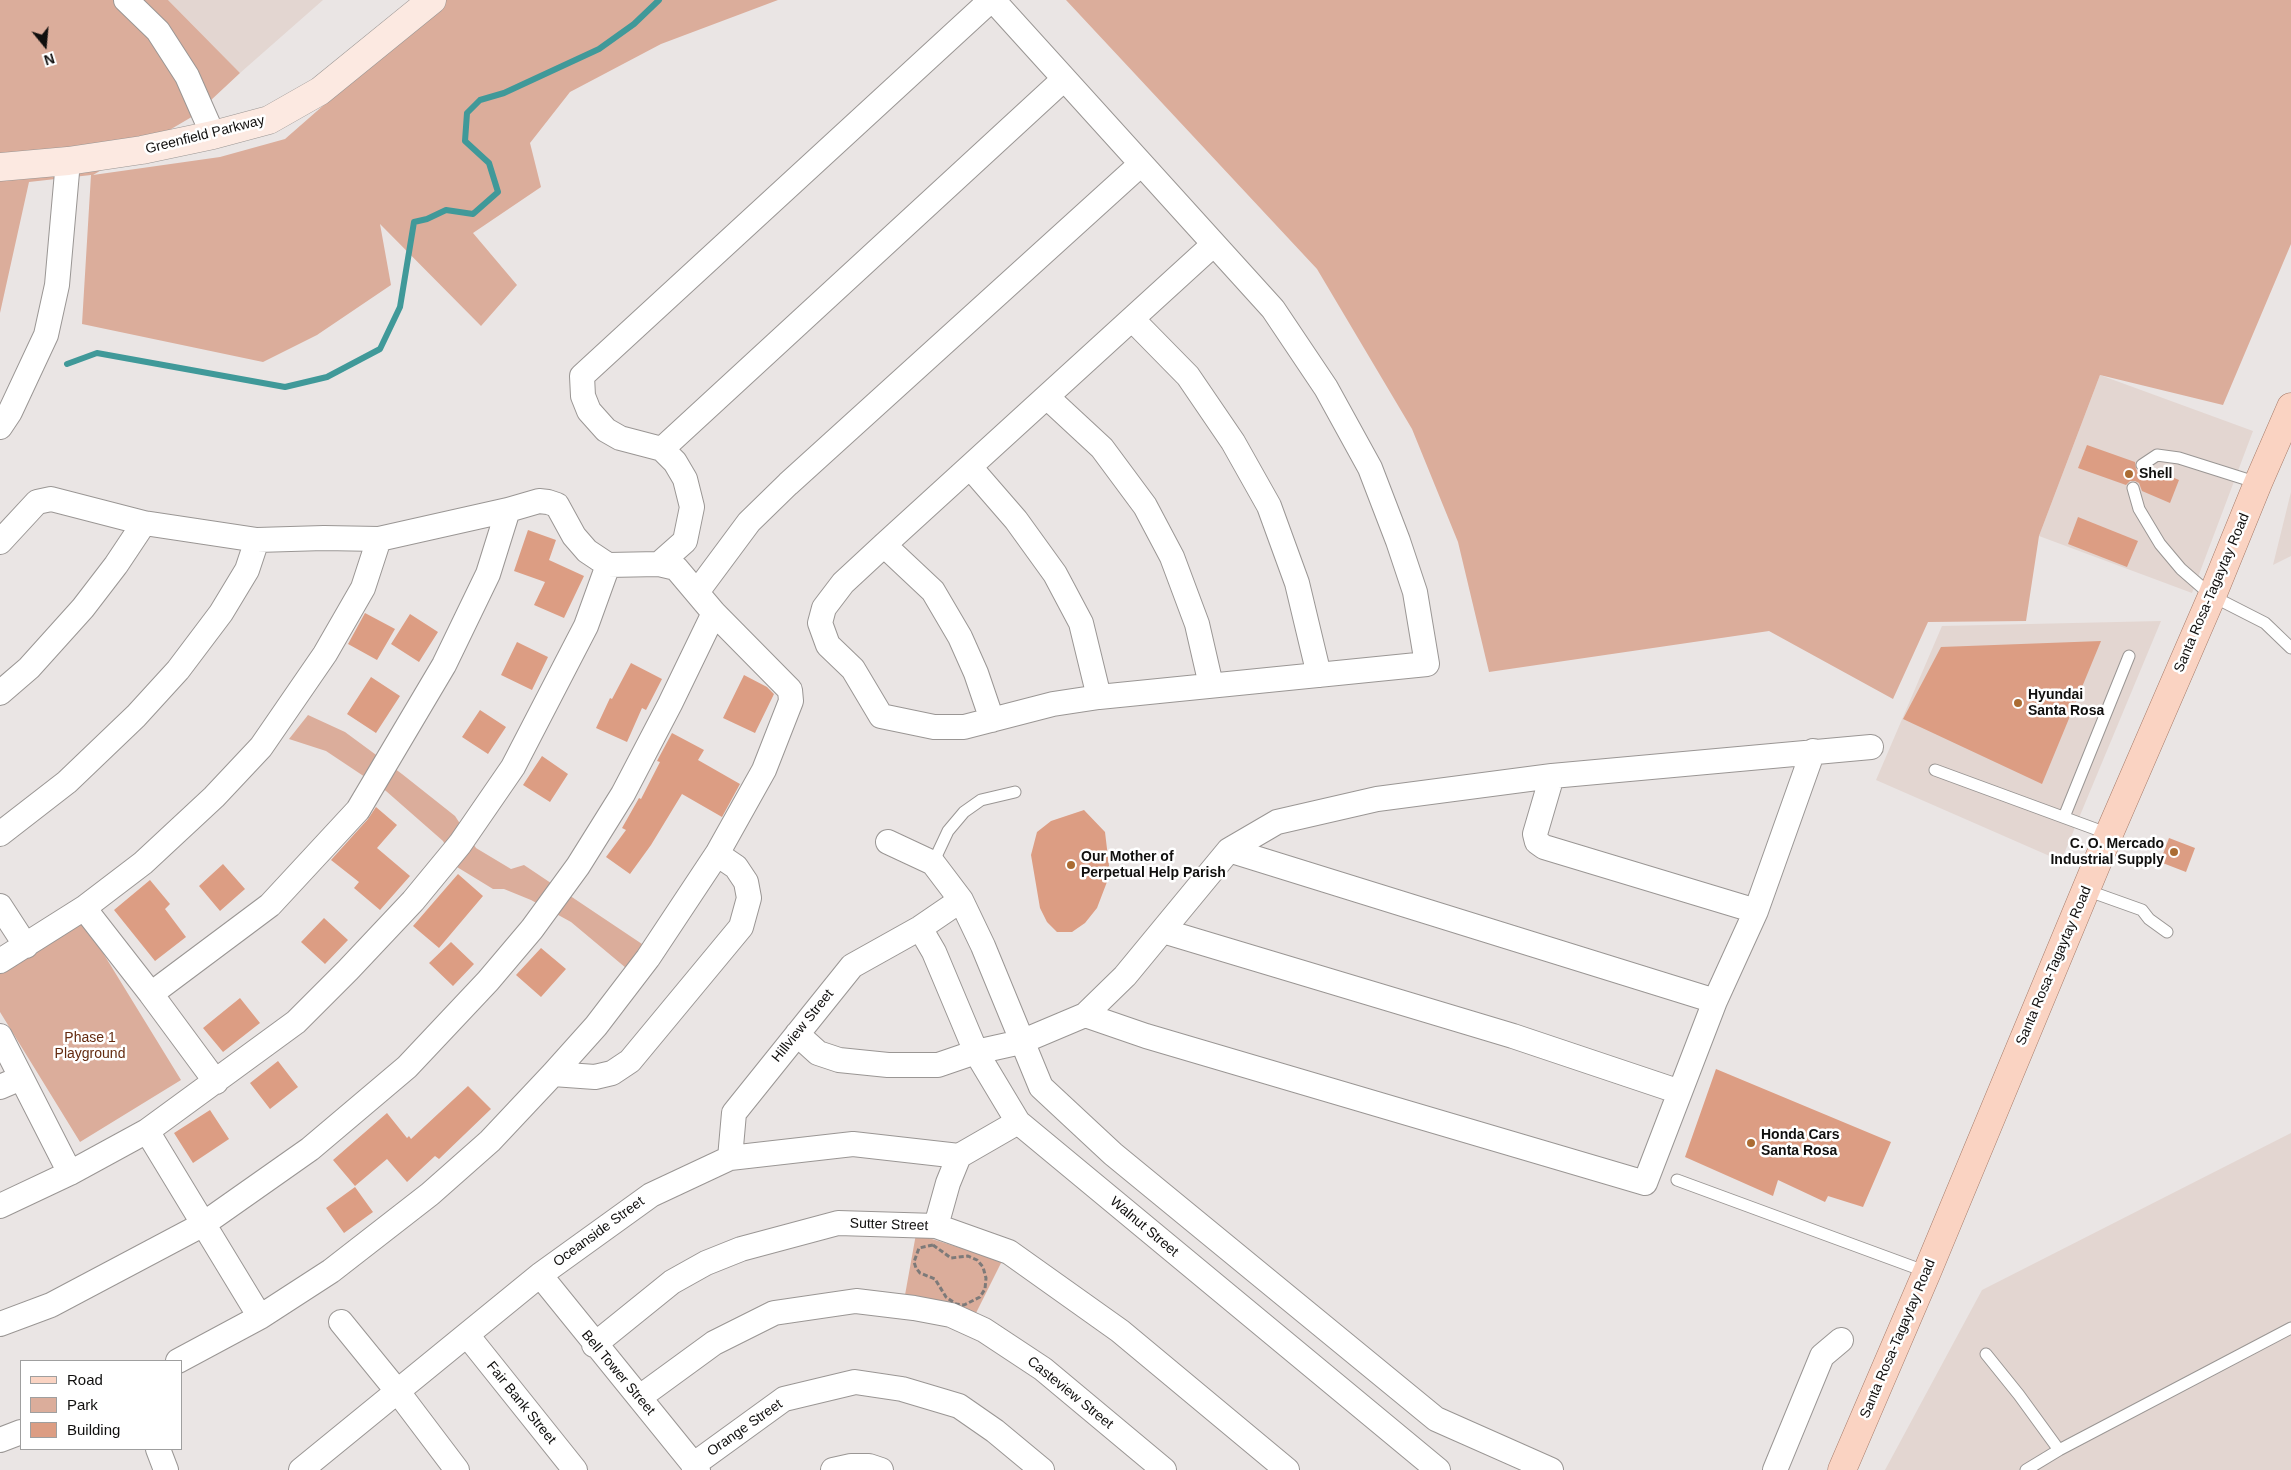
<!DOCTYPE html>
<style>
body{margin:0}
#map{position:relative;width:2291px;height:1470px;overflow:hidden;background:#eae5e4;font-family:Helvetica,sans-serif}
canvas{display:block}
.legend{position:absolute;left:20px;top:1360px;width:162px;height:90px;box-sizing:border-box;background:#fff;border:1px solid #9f9f9f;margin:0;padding:6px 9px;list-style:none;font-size:15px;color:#100f0e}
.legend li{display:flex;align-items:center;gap:10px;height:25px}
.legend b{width:25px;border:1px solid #9f9f9f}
.north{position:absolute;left:20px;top:20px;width:50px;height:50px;-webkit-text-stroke:4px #fff;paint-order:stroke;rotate:163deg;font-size:14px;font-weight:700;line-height:20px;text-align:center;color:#100f0e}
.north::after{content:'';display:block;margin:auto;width:18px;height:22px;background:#100f0e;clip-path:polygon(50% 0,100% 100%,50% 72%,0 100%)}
</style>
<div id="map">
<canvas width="2291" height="1470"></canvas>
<ul class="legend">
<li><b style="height:6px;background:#fad3c2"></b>Road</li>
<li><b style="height:14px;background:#dbad9b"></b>Park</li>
<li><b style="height:14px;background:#dc9d83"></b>Building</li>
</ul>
<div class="north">N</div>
</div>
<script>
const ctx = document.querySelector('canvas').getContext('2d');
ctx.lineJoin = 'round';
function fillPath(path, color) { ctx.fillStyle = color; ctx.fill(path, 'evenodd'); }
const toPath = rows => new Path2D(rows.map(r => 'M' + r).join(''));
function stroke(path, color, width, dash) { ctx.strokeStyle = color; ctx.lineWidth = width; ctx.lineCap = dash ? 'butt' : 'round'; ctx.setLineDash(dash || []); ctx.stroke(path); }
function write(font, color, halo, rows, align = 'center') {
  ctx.font = font + ' Helvetica,sans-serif'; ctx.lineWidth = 5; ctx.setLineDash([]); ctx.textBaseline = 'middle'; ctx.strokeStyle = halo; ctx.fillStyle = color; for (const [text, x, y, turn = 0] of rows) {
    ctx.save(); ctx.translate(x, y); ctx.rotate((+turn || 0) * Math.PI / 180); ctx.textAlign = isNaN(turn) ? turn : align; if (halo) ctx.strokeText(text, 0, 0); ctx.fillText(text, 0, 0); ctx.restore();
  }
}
fillPath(toPath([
 [168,0,323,0,240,73],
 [2100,375,2253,431,2192,593,2039,536],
 [2291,492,2291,556,2273,565],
 [2161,621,2061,861,1876,780,1942,626],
 [2291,1133,2291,1470,1885,1470,1982,1290]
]), '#e3d6d1');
fillPath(toPath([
 [0,0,168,0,240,73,195,115,93,175,220,157,285,139,444,0,778,0,661,44,570,92,530,143,541,187,473,233,517,285,481,326,380,224,391,285,317,335,263,362,82,324,91,175,29,182,0,313],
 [1066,0,2291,0,2291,244,2223,405,2100,375,2039,536,2026,621,1928,622,1893,699,1769,631,1489,672,1458,542,1412,429,1317,269],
 [308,715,345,732,402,774,455,816,476,848,511,869,524,865,645,946,626,968,571,922,531,900,504,889,493,889,457,867,443,841,386,791,326,751,289,739],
 [84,922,181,1080,80,1142,0,1012,0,973],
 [916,1234,1002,1261,975,1315,905,1295]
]), '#dbad9b');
stroke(toPath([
 [67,364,97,353,285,387,327,377,380,349,400,307,414,222,427,219,446,210,473,214,498,192,489,163,465,141,467,113,480,100,504,93,599,49,634,24,659,0]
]), '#409999', 6);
fillPath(toPath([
 [2087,445,2135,462,2136,469,2139,472,2143,472,2151,468,2179,480,2170,503,2142,491,2139,483,2135,481,2130,481,2126,485,2078,468],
 [2078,517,2138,541,2127,567,2068,544],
 [528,530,556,540,549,560,584,576,564,618,534,605,545,582,514,571],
 [365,613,395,629,377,660,348,644],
 [410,614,438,632,419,662,391,644],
 [2101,641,2042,784,1903,719,1941,647],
 [517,642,548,657,532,690,501,675],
 [631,663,662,679,646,710,642,708,627,742,596,728,610,698,612,699],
 [744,675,767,687,774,694,755,733,723,718],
 [371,677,400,696,376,733,347,714],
 [480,710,506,727,488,754,462,737],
 [672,733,704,750,698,760,740,784,722,817,682,794,651,845,630,874,606,857,626,830,622,828,639,798,641,799,660,762,657,761],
 [542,756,568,774,550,802,523,785],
 [376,807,397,825,377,848,410,876,380,910,354,888,359,882,331,860,368,819],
 [1084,810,1105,832,1110,874,1097,908,1085,923,1072,932,1057,932,1047,922,1040,908,1031,855,1037,832,1051,821],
 [2169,838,2195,848,2186,872,2160,862],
 [223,864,245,889,220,911,199,886],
 [458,874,483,896,439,948,413,926],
 [150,880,170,904,165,909,186,937,155,961,114,910],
 [324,918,348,940,325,964,301,942],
 [451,942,474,964,453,986,429,963],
 [541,948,566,969,541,997,516,975],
 [240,998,260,1023,223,1052,203,1028],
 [278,1061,298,1087,270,1109,250,1083],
 [1716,1069,1891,1142,1863,1207,1828,1196,1825,1202,1778,1180,1773,1196,1685,1157],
 [468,1086,491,1109,439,1159,435,1156,407,1182,387,1159,355,1186,333,1160,387,1113,407,1138,409,1136,411,1139],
 [210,1110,229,1139,193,1163,174,1133],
 [355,1187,373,1212,344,1233,326,1208]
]), '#dc9d83');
const lane = toPath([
 [2142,465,2157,455,2179,458,2258,483],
 [2133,488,2139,509,2160,544,2181,569,2212,596,2265,623,2291,648],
 [1935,770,2109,834],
 [2064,817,2129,656],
 [933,863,948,831,964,812,981,800,1015,792],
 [2086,890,2142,910,2149,919,2167,932],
 [1677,1180,1927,1272],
 [1986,1354,2019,1395,2059,1450],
 [2026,1470,2059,1450,2291,1328]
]);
const street = toPath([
 [126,0,158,31,187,76,213,135],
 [993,0,1273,309,1326,388,1370,468,1398,541,1415,592,1427,664,1099,697,1053,704,964,727,934,727,881,716,853,669,828,645,820,623,824,608,843,583,884,545,1214,244],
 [1132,319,1188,376,1233,442,1269,506,1297,583,1319,675],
 [1047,397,1102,448,1145,506,1172,557,1197,624,1211,685],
 [0,427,10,412,46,335,57,285,68,161],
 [662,449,1064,79],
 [970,467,1016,520,1055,574,1081,623,1099,697],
 [0,542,37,502,51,499,144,523,257,540,324,538,379,539,508,510,539,501,548,502,557,505,574,536,587,551,608,565,659,564,676,568,714,613,790,690,791,701,764,770,717,854,648,958,596,1026,553,1074,490,1141,430,1194,331,1271,260,1317,178,1361],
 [884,545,933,591,960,637,976,673,992,720],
 [659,564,685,541,692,507,685,479,675,462,662,449,620,438,606,430,589,411,583,396,582,376,991,0],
 [697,592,749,522,788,484,1141,164],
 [0,693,29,668,83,608,116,565,144,523],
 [1552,776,1535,834,1537,842,1544,847,1756,911],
 [0,834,67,782,136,716,178,670,221,613,247,570,257,540],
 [888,842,933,863,961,900,983,946,1041,1087,1113,1154,1436,1419,1551,1470],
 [1229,850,1715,1001],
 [0,906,26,946],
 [84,908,151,994,216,1082],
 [920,928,934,952,976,1052,1018,1122,1438,1470],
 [1163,931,1513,1036,1680,1092],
 [0,961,84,908,143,863,214,797,261,747,325,654,363,588,379,539],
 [151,994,270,905,358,810,444,665,488,574,508,510],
 [1085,1015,1146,1036,1645,1183,1715,1001,1756,911,1813,751],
 [797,1034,818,1053,839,1060,888,1065,938,1065,976,1052,1021,1042,1085,1015,1125,976,1229,850,1277,822,1377,799,1552,776,1871,747],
 [0,1036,70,1173],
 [553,1074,595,1077,612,1073,630,1061,741,927,749,898,746,882,736,867,717,854],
 [0,1087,21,1078],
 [147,1131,260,1317],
 [730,1158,734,1113,852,966,920,928,961,900],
 [0,1206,70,1173,147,1131,296,1022,348,970,413,901,460,844,513,767,586,626,608,565],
 [936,1226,948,1183,959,1156,1018,1122],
 [540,1275,698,1470],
 [341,1322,398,1392,457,1470],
 [0,1324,51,1305,202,1225,310,1149,407,1067,488,981,532,929,578,866,623,794,670,704,714,613],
 [467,1335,575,1470],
 [594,1345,672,1282,706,1263,741,1249,838,1223,936,1226,1009,1252,1120,1331,1287,1470],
 [640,1397,714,1343,774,1313,856,1301,914,1308,951,1315,984,1330,1043,1369,1164,1470],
 [0,1440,21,1432],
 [158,1449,166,1470],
 [693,1465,784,1399,855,1382,902,1389,959,1406,995,1431,1042,1470],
 [301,1470,540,1275,651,1195,730,1158,853,1144,959,1156],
 [833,1470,851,1466,869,1466,881,1470],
 [1775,1470,1822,1356,1841,1340]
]);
const secondary = toPath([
 [0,167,68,161,142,150,213,135,269,120,320,91,432,0]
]);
const primary = toPath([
 [1842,1470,1927,1272,2109,834,2212,596,2258,483,2291,407]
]);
stroke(lane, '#9a9694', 13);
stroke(street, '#9a9694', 26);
stroke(secondary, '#9a9694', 29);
stroke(primary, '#a67b69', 29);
stroke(toPath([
 [933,1245,951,1258,968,1256,977,1260,983,1267,986,1278,985,1289,980,1297,964,1305,956,1304,946,1297,935,1279,920,1273,916,1268,914,1262,919,1248,933,1245]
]), '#7d7a79', 3, [5, 2.5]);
stroke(lane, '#fff', 11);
stroke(street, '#fff', 24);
stroke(secondary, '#fce9e1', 28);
stroke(primary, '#fad3c2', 28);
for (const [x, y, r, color] of [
 [2129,474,5,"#ab6c33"],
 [2018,703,5,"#ab6c33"],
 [2174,852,5,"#ab6c33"],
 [1071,865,5,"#ab6c33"],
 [1751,1143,5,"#ab6c33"]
]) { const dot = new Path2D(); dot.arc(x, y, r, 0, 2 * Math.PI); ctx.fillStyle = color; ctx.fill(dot); stroke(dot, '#fff', 2); }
write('14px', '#100f0e', '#fff', [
 ["Greenfield Parkway",205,135,-14],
 ["Santa Rosa-Tagaytay Road",2212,593,-67],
 ["Santa Rosa-Tagaytay Road",2054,966,-67],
 ["Hillview Street",803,1026,-51],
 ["Sutter Street",889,1225,2],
 ["Walnut Street",1144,1227,40],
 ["Oceanside Street",599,1232,-36],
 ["Santa Rosa-Tagaytay Road",1898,1339,-67],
 ["Bell Tower Street",618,1373,50],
 ["Casteview Street",1070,1393,39],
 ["Fair Bank Street",521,1403,51],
 ["Orange Street",745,1428,-35]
]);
write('bold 14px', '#100f0e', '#fff', [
 ["Shell",2139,474],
 ["Hyundai",2028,695],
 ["Santa Rosa",2028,711],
 ["C. O. Mercado",2164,844,"right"],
 ["Industrial Supply",2164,860,"right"],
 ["Our Mother of",1081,857],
 ["Perpetual Help Parish",1081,873],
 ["Honda Cars",1761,1135],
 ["Santa Rosa",1761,1151]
], 'left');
write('14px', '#642b10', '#fff', [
 ["Phase 1",90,1038],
 ["Playground",90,1054]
]);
</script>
